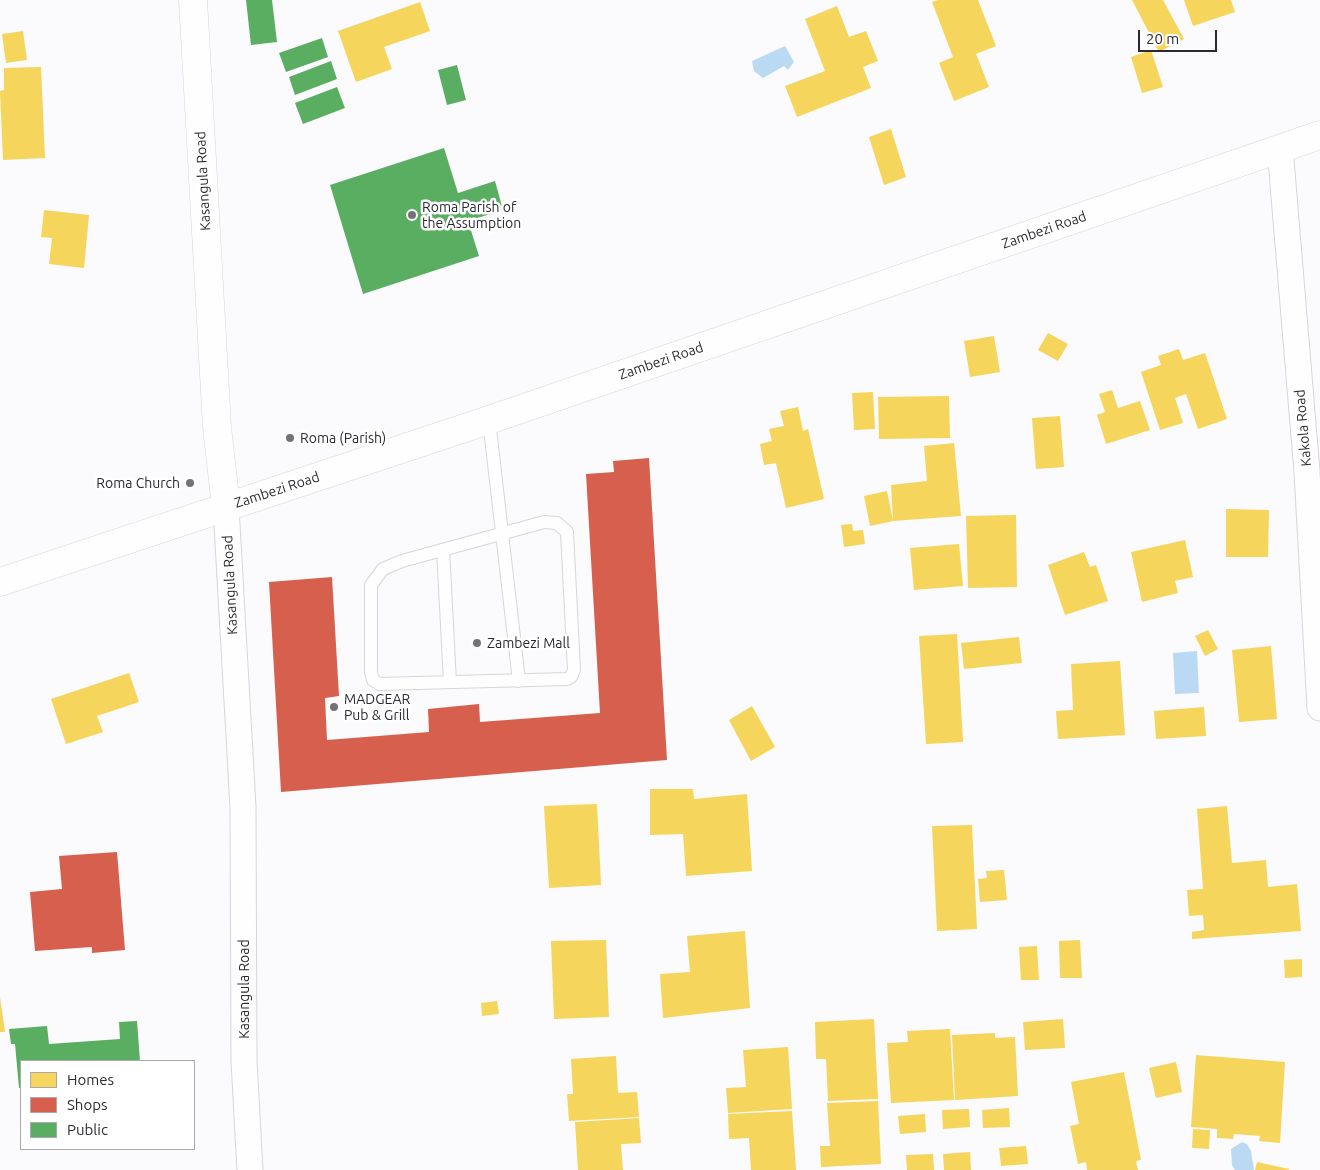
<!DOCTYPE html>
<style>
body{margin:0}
#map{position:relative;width:1320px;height:1170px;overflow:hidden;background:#fbfafc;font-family:Ubuntu,sans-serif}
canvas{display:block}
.legend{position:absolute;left:20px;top:1060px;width:175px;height:90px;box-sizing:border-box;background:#fff;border:1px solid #aaa9ac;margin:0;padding:6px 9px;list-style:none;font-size:15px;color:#2b292f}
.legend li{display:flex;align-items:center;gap:10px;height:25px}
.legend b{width:25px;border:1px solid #aaa9ac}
.scale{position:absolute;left:1138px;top:30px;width:79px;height:22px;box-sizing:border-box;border:2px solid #2b292f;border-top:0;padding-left:6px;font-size:15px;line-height:18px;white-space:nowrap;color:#2b292f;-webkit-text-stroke:4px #fff;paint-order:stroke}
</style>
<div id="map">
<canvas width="1320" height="1170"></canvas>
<ul class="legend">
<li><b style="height:14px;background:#f6d55c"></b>Homes</li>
<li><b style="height:14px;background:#d6604d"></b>Shops</li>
<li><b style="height:14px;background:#5aae61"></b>Public</li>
</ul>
<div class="scale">20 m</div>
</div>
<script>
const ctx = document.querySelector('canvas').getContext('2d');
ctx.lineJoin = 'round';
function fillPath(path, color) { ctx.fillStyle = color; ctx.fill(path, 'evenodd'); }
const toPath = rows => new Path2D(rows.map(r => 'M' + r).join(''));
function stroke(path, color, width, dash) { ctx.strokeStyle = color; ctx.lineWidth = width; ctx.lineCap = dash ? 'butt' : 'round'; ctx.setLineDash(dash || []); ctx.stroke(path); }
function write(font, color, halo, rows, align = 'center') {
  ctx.font = font + ' Ubuntu,sans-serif'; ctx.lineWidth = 5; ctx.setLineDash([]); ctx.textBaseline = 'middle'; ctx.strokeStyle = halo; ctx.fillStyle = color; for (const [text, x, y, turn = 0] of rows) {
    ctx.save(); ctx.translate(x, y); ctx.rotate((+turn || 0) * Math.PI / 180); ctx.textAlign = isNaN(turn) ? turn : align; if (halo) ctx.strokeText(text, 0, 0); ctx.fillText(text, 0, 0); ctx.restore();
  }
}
fillPath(toPath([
 [785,46,794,62,788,70,784,66,763,78,754,71,752,61],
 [1197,651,1199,693,1175,694,1173,653],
 [1242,1142,1247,1144,1251,1151,1254,1170,1235,1170,1232,1165,1231,1149]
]), '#badaf4');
fillPath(toPath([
 [938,0,978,0,996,46,976,54,989,87,954,101,939,63,953,57,932,2],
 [1132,0,1163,0,1184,39,1159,52],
 [1184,0,1231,0,1235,12,1193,26],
 [420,2,430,31,384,47,392,69,356,82,338,31],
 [837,6,849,37,866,31,878,61,863,67,871,88,797,117,785,86,825,71,805,19],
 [23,31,27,60,6,63,2,34],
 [1151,50,1163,87,1142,93,1131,57],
 [41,67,45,158,3,160,0,91,4,90,4,68],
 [891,129,906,177,884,185,869,137],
 [44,210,89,215,84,268,49,264,52,238,41,237],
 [1048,333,1068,344,1058,361,1038,350],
 [994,336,1000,372,970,377,964,341],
 [1179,349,1183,360,1205,353,1227,419,1198,429,1186,394,1175,398,1183,423,1160,430,1141,372,1161,365,1158,356],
 [1112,390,1118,408,1140,401,1150,430,1106,444,1097,415,1105,412,1099,394],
 [873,392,875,429,854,430,852,393],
 [949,396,950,438,879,439,878,397],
 [798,407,803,431,808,429,824,499,786,508,776,463,764,465,760,444,772,441,769,429,784,426,780,411],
 [1060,416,1064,467,1036,469,1032,418],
 [954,443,961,516,893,521,870,526,864,496,887,491,893,521,891,485,927,481,924,446],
 [1226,509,1269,510,1268,557,1226,557],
 [1016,515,1017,587,968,588,966,516],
 [852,524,853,531,863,530,865,544,844,547,841,525],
 [1185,540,1193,577,1175,581,1178,593,1142,602,1131,552],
 [959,544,963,586,914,590,910,548],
 [1084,552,1090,567,1096,565,1108,601,1065,615,1048,565],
 [1208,630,1218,649,1205,656,1195,636],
 [957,634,963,742,926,744,919,636],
 [1019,637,1022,663,964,669,961,643],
 [1271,646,1277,719,1239,722,1232,650],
 [1120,661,1125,735,1058,739,1056,711,1073,710,1071,664],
 [129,673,139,702,97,716,103,732,66,744,51,699],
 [752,706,775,747,751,761,729,720],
 [1204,707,1206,736,1156,739,1154,711],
 [650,789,693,789,694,799,747,794,752,871,686,876,683,834,650,835],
 [597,804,601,885,549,888,544,806],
 [1227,806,1232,863,1266,860,1268,887,1297,884,1301,931,1192,939,1192,932,1204,930,1203,915,1189,916,1187,890,1203,889,1197,809],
 [972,825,977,929,937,931,932,826],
 [1004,870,1007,900,980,902,978,879,987,878,986,871],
 [745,931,750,1008,663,1018,660,974,690,972,687,936],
 [606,940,609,1017,554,1019,551,941],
 [1080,940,1082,978,1060,978,1059,941],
 [1037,946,1039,980,1021,980,1019,947],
 [1302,959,1302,977,1285,978,1284,960],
 [0,997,5,1032,0,1032],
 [497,1001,499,1014,482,1016,481,1003],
 [874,1019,878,1099,828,1101,826,1059,816,1059,815,1022],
 [1063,1019,1065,1048,1025,1050,1023,1022],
 [950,1029,954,1100,891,1103,887,1043,908,1042,907,1031],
 [995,1033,995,1038,1015,1037,1018,1096,955,1100,952,1035],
 [788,1047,792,1109,728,1113,726,1088,746,1087,743,1050],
 [1196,1055,1285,1062,1280,1143,1259,1141,1260,1136,1234,1134,1233,1139,1217,1138,1217,1129,1191,1127],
 [616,1056,618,1093,637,1092,639,1117,569,1121,567,1094,573,1094,571,1059],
 [1176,1062,1182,1092,1156,1098,1149,1068],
 [1124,1072,1141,1160,1136,1161,1138,1170,1087,1170,1086,1162,1078,1164,1070,1126,1079,1124,1071,1082],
 [878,1101,881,1164,821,1167,820,1146,830,1146,827,1103],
 [1009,1108,1010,1127,983,1128,982,1110],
 [969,1109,970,1127,943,1129,942,1110],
 [792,1111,796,1170,751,1170,749,1138,729,1139,728,1114],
 [925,1114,926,1132,900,1134,898,1116],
 [639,1118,641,1143,621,1144,623,1170,578,1170,575,1122],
 [1193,1129,1210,1130,1209,1149,1192,1148],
 [1026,1146,1028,1164,1001,1166,999,1148],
 [970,1152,971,1170,944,1170,943,1154],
 [933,1154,934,1170,907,1170,906,1155],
 [1257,1162,1289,1169,1289,1170,1255,1170]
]), '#f6d55c');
fillPath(toPath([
 [649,458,667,760,281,792,269,582,332,577,339,696,325,698,327,740,429,732,428,709,479,704,480,722,600,713,586,474,614,472,613,461],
 [117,852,125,950,92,953,92,947,35,951,30,892,62,889,59,856]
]), '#d6604d');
fillPath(toPath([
 [246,0,272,0,277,42,251,45],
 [322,38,328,57,286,72,279,53],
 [331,61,337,79,295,95,289,77],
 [457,65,466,100,447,105,438,70],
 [337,87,345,108,303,124,295,103],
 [444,148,458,193,495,181,503,210,468,221,479,256,363,294,330,185],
 [137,1021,140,1061,21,1061,21,1088,19,1088,15,1044,11,1044,9,1029,47,1026,49,1044,120,1039,119,1022]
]), '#5aae61');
const lane = toPath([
 [489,420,519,681],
 [544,522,557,523,567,532,574,670,571,677,567,679,379,684,373,680,371,672,371,585,383,569,402,561,544,522],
 [443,550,450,682]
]);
const street = toPath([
 [1280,148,1307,472,1320,708],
 [226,507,243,807,244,1061,250,1170]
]);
const secondary = toPath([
 [193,0,217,427,226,507],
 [0,582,489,420,1320,135]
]);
stroke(lane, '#d7d5d9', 14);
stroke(street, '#d7d5d9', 27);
stroke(secondary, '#d7d5d9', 29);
stroke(lane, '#fefeff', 12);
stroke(street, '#fefeff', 25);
stroke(secondary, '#fefeff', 28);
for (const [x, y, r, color] of [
 [412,215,5,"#747277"],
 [290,438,5,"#747277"],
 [190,483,5,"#747277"],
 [477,643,5,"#747277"],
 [334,707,5,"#747277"]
]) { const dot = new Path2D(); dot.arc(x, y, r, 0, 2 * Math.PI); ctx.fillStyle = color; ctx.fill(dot); stroke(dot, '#fff', 2); }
write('14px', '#2b292f', '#fff', [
 ["Kasangula Road",203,181,-93],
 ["Zambezi Road",1044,230,-19],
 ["Zambezi Road",661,361,-19],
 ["Kakola Road",1303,428,-95],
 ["Zambezi Road",277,490,-18],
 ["Kasangula Road",230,585,-93],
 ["Kasangula Road",244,989,-90]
]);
write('14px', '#2b292f', '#fff', [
 ["Roma Parish of",422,207],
 ["the Assumption",422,223],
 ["Roma (Parish)",300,438],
 ["Roma Church",180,483,"right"],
 ["Zambezi Mall",487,643],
 ["MADGEAR",344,699],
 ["Pub & Grill",344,715]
], 'left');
</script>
